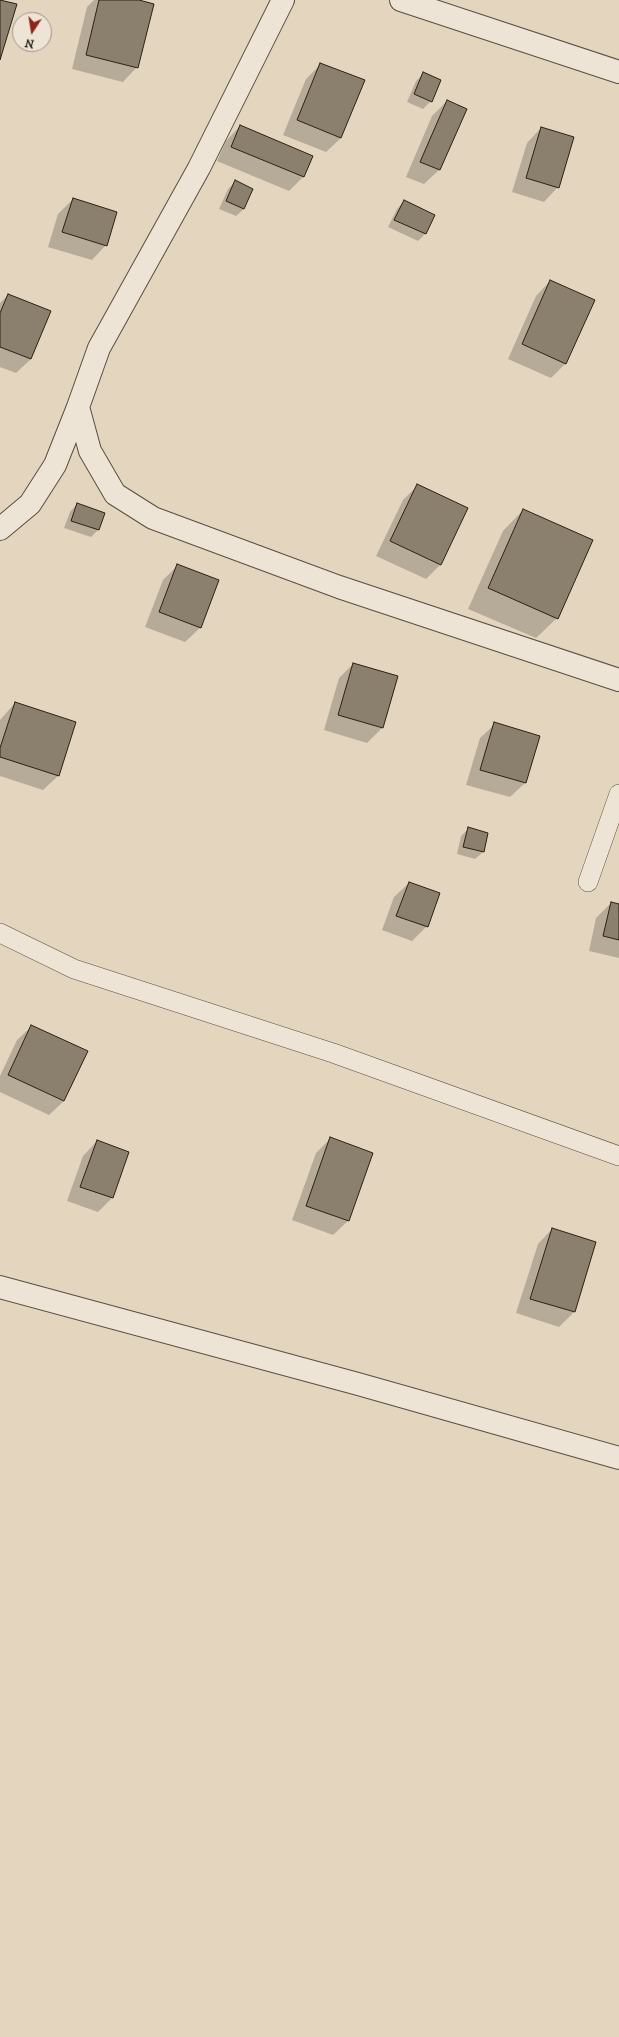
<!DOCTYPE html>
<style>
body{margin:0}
#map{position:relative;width:619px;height:2037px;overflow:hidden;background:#e4d6be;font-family:"IM FELL DW Pica",serif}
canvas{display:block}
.north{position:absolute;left:12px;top:12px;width:40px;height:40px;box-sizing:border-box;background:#ede4d5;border:1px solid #9f9688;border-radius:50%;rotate:192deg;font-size:11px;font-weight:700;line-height:16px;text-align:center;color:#2b2015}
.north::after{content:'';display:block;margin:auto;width:14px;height:18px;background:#8f2418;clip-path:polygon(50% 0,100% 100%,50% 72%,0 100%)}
</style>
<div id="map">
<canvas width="619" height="2037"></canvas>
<div class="north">N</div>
</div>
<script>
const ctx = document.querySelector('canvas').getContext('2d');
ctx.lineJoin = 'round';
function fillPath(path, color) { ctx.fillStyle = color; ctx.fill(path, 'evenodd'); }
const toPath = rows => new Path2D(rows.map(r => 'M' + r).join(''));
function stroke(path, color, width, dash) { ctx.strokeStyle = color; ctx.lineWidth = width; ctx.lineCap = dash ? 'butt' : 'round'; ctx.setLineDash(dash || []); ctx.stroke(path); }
fillPath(toPath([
 [94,0,134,0,137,67,123,82,72,69,87,7],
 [321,64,341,138,326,152,283,135,306,79],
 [423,74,431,101,423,109,407,102,416,81],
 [447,101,465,109,439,170,424,184,406,177,432,116],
 [240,126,303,177,289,191,217,161,226,141],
 [541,128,558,187,544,202,512,192,527,143],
 [235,182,252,189,244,209,236,216,219,209,228,189],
 [73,199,106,245,92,260,48,247,58,214],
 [404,201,434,216,425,234,418,241,388,227,397,209],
 [550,281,566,363,551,378,508,359,536,296],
 [8,295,31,359,16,373,0,367,0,303],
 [417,486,440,565,426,579,376,556,403,500],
 [77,504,104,513,98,530,91,537,64,528,70,512],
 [523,510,557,618,536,638,468,609,503,531],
 [178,565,218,581,200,628,185,642,145,627,163,580],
 [353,664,397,676,382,728,367,743,324,730,339,678],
 [15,703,75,723,58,776,43,790,0,776,0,720],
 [495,724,538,737,525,783,510,797,466,785,480,738],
 [469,828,483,852,475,859,457,854,461,836],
 [409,883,427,926,412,941,382,930,394,897],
 [611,903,619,905,619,958,589,951,596,918],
 [32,1026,64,1101,49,1115,0,1092,0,1076,17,1040],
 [331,1138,372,1154,348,1221,333,1235,292,1220,316,1153],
 [97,1141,112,1198,98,1212,67,1201,83,1156],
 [552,1229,595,1243,574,1312,559,1327,516,1313,538,1244]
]), '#0003');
const building = toPath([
 [0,0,17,4,0,60,0,0],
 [99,0,139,0,154,4,138,68,86,55,99,0],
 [320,63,365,80,341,138,297,120,320,63],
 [423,72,441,80,432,102,414,94,423,72],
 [447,100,467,109,440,170,420,162,447,100],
 [240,125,313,156,304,177,231,147,240,125],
 [541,127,574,137,559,188,526,178,541,127],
 [235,180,253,189,244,209,226,201,235,180],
 [73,198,117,212,107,246,62,232,73,198],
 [404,200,435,215,426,234,394,220,404,200],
 [550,280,595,300,566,364,522,344,550,280],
 [8,294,51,311,31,359,0,347,0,313,8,294],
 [417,484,468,508,441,565,390,541,417,484],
 [77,503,105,513,99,530,71,521,77,503],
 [523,509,593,540,558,619,488,588,523,509],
 [177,564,219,580,201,628,159,612,177,564],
 [353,663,398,676,383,728,338,715,353,663],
 [15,702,76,722,59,776,0,757,0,748,15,702],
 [494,722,540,736,526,783,480,770,494,722],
 [468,827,488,833,484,852,463,847,468,827],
 [409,882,440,893,428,927,396,916,409,882],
 [611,902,619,904,619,940,603,936,611,902],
 [31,1025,88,1051,64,1101,8,1075,31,1025],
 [330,1137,373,1153,349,1221,306,1206,330,1137],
 [97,1140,129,1152,113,1198,80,1187,97,1140],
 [552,1228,596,1242,575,1312,530,1299,552,1228]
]);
fillPath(building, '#8b7f6d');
stroke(building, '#2b2015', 1);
const service = toPath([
 [588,882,619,794],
 [0,933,74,969,333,1053,619,1156]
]);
const minor = toPath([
 [283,0,199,168,99,348,78,407,90,451,115,494,153,518,339,587,619,680],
 [401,0,619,72],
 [0,529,30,504,55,465,78,407],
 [0,1287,358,1384,619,1458]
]);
stroke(service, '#594e3f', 20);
stroke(minor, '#594e3f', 24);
stroke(service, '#ede4d5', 19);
stroke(minor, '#ede4d5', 22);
</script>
